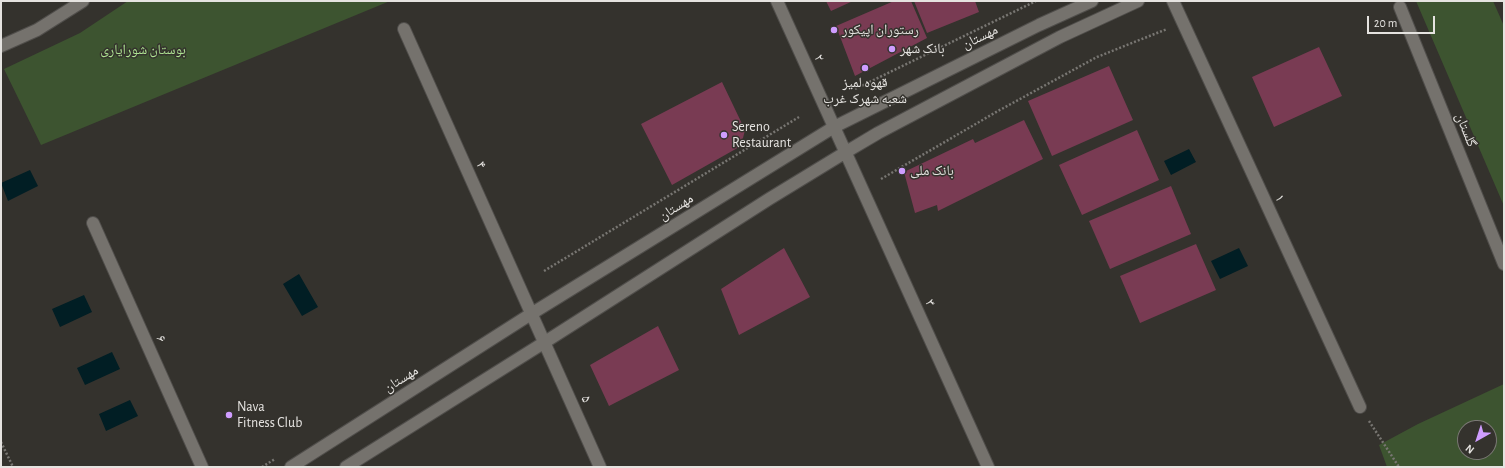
<!DOCTYPE html>
<meta charset="utf-8">
<style>
body{margin:0}
#map{position:relative;width:1505px;height:468px;overflow:hidden;background:#34322d;font-family:"Alegreya Sans",sans-serif}
canvas{display:block}
.frame{position:absolute;inset:0;border:2px solid #e5e3e0;pointer-events:none}
.north{position:absolute;left:1457px;top:420px;width:40px;height:40px;box-sizing:border-box;background:#34322d;border:1px solid #7b7975;border-radius:50%;rotate:219deg;font-size:11px;font-weight:700;line-height:16px;text-align:center;color:#e5e3e0}
.north::after{content:'';display:block;margin:auto;width:14px;height:18px;background:#cf9dff;clip-path:polygon(50% 0,100% 100%,50% 72%,0 100%)}
.scale{position:absolute;left:1367px;top:16px;width:68px;height:18px;box-sizing:border-box;border:2px solid #e5e3e0;border-top:0;padding-left:5px;font-size:12px;line-height:14px;white-space:nowrap;color:#e5e3e0;-webkit-text-stroke:3px #34322d;paint-order:stroke}
</style>
<div id="map">
<canvas width="1505" height="468"></canvas>
<div class="frame"></div>
<div class="north">N</div>
<div class="scale">20 m</div>
</div>
<script>
const ctx = document.querySelector('canvas').getContext('2d');
ctx.lineJoin = 'round';
function fillPath(path, color) { ctx.fillStyle = color; ctx.fill(path, 'evenodd'); }
const toPath = rows => new Path2D(rows.map(r => 'M' + r).join(''));
function stroke(path, color, width, dash) { ctx.strokeStyle = color; ctx.lineWidth = width; ctx.lineCap = dash ? 'butt' : 'round'; ctx.setLineDash(dash || []); ctx.stroke(path); }
function write(font, color, halo, rows, align = 'center') {
  ctx.font = font + ' "Alegreya Sans","Noto Naskh Arabic",sans-serif'; ctx.lineWidth = 3; ctx.setLineDash([]); ctx.textBaseline = 'middle'; ctx.strokeStyle = halo; ctx.fillStyle = color; for (const [text, x, y, turn = 0] of rows) {
    ctx.save(); ctx.translate(x, y); ctx.rotate((+turn || 0) * Math.PI / 180); ctx.textAlign = isNaN(turn) ? turn : align; if (halo) ctx.strokeText(text, 0, 0); ctx.fillText(text, 0, 0); ctx.restore();
  }
}
fillPath(toPath([
 [128,1,390,1,41,145,4,69,80,33],
 [1416,1,1493,1,1504,26,1504,206],
 [1504,384,1504,467,1387,467,1379,445,1418,424],
 [1465,428,1489,428,1489,452,1465,452]
]), '#3d5430');
fillPath(toPath([
 [1189,149,1196,162,1171,175,1164,161],
 [30,170,38,186,8,201,1,183],
 [1239,248,1248,266,1220,279,1211,261],
 [299,274,318,307,302,316,283,284],
 [84,295,92,312,60,327,52,309],
 [112,352,120,369,85,385,77,368],
 [130,400,138,416,106,431,99,414]
]), '#011e24');
fillPath(toPath([
 [826,1,853,1,831,11],
 [894,1,911,1,927,38,855,76,836,26],
 [914,1,975,1,979,12,927,33],
 [1319,47,1342,96,1274,127,1252,77],
 [1109,66,1133,120,1052,156,1028,101],
 [722,82,745,130,741,146,672,185,641,124],
 [1024,120,1043,159,938,211,937,205,915,213,904,172,973,139,975,143],
 [1137,130,1159,180,1082,215,1059,165],
 [1171,186,1191,234,1110,269,1089,221],
 [1196,244,1216,290,1140,323,1120,276],
 [784,248,810,297,739,335,721,289],
 [658,326,679,370,609,406,590,365]
]), '#793b53');
const minor = toPath([
 [777,1,988,467],
 [1173,1,1360,407],
 [1400,7,1504,264],
 [404,29,600,467],
 [1,46,37,30,83,1],
 [93,223,202,467],
 [291,467,531,314,834,127,1039,25,1092,1],
 [346,467,545,342,769,199,846,152,878,133,1060,37,1138,1]
]);
stroke(minor, '#504e4b', 14);
stroke(toPath([
 [855,89,1036,1],
 [881,179,998,111,1097,57,1167,29],
 [544,271,799,117],
 [1369,421,1399,467],
 [1,442,13,467],
 [262,467,275,459]
]), '#787672', 2.5, [2, 2]);
stroke(minor, '#75726d', 12);
for (const [x, y, r, color] of [
 [834,30,4,"#cf9dff"],
 [892,49,4,"#cf9dff"],
 [865,68,4,"#cf9dff"],
 [724,135,4,"#cf9dff"],
 [902,171,4,"#cf9dff"],
 [229,415,4,"#cf9dff"]
]) { const dot = new Path2D(); dot.arc(x, y, r, 0, 2 * Math.PI); ctx.fillStyle = color; ctx.fill(dot); stroke(dot, '#34322d', 1.5); }
write('14px', '#e5e3e0', '#34322d', [
 ["رستوران اپیکور",842,30],
 ["بانک شهر",900,49],
 ["قهوه لمیز",865,83,"center"],
 ["شعبه شهرک غرب",865,99,"center"],
 ["Sereno",732,127],
 ["Restaurant",732,143],
 ["بانک ملی",910,171],
 ["Nava",237,407],
 ["Fitness Club",237,423]
], 'left');
write('14px', '#e5e3e0', '#34322d', [
 ["مهستان",980,37,-26],
 ["۲",819,58,66],
 ["گلستان",1466,130,68],
 ["۴",481,165,66],
 ["۱",1280,198,65],
 ["مهستان",676,207,-32],
 ["۳",930,303,66],
 ["۶",161,339,66],
 ["مهستان",401,379,-32],
 ["۵",586,399,66]
]);
write('14px', '#aee392', '#34322d', [
 ["بوستان شورایاری",143,50]
]);
</script>
